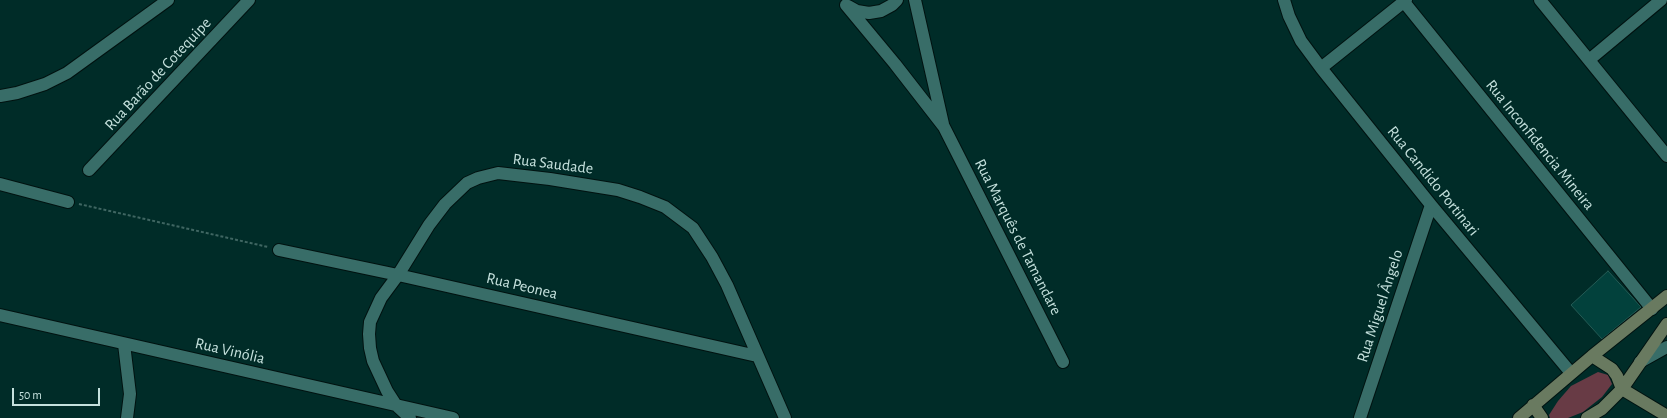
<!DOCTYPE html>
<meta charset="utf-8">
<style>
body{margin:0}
#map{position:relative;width:1667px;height:418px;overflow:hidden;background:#002c28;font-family:"Alegreya Sans",sans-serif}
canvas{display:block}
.scale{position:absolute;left:12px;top:388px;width:88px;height:18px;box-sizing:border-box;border:2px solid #c5e1dd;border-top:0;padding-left:5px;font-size:12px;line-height:14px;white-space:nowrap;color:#c5e1dd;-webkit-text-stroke:3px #002c28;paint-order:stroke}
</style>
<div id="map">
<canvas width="1667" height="418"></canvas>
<div class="scale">50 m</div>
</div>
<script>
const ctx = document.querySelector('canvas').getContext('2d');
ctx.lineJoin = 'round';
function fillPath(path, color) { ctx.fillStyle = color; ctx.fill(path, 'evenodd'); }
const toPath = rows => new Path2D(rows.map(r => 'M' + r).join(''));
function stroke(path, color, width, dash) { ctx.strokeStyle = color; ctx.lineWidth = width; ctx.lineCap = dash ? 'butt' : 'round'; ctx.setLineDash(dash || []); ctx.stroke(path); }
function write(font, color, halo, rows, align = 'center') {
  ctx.font = font + ' "Alegreya Sans",sans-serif'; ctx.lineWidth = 3.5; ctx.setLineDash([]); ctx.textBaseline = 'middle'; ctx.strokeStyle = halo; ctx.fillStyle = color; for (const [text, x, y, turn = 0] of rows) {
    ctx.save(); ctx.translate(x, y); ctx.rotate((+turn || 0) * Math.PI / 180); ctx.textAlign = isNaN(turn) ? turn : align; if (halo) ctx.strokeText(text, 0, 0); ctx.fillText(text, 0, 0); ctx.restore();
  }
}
fillPath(toPath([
 [1598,372,1608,375,1612,384,1602,397,1583,412,1568,418,1550,418,1549,415,1558,401,1571,386]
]), '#683b45');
const building = toPath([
 [1608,271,1641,307,1602,339,1571,305,1608,271]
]);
fillPath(building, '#02413c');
stroke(building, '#245b55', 1);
const street = toPath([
 [915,0,943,124],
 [1284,0,1289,16,1301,41,1321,68,1431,205,1571,373],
 [1540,0,1667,156],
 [1404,2,1652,309],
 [846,5,895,64,944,127,1063,362],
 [848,6,857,11,869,13,881,11,892,5,897,0],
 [1589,60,1661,0],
 [1321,68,1406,0],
 [0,96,17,93,45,84,67,73,168,0],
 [89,170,249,0],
 [0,184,68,202],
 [279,250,398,275,757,356],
 [0,315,453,418],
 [124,344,130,394,127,418],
 [1640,362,1667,347],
 [410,418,396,405,387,391,373,361,370,348,369,334,370,322,381,298,398,275,429,225,445,204,467,183,478,178,498,173,550,179,618,190,640,197,665,207,693,228,712,257,727,285,785,418],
 [1360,418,1431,205]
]);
const secondary = toPath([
 [1592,356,1612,369,1617,376,1622,389],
 [1622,389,1667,416],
 [1533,405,1542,418],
 [1519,418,1592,356,1667,296],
 [1587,418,1602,409,1622,389,1667,324]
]);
stroke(street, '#001210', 14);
stroke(secondary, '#001210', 14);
stroke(toPath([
 [79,204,268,247]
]), '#3f6662', 2, [3, 2]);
stroke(street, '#386d68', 12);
stroke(secondary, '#697a60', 12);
write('16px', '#c5e1dd', '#002c28', [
 ["Rua Barão de Cotequipe",158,74,-47],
 ["Rua Inconfidencia Mineira",1540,145,51],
 ["Rua Saudade",553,164,7],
 ["Rua Candido Portinari",1433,181,51],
 ["Rua Marquês de Tamandare",1018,237,63],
 ["Rua Peonea",522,286,13],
 ["Rua Miguel Ângelo",1380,306,-72],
 ["Rua Vinólia",230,351,13]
]);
</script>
